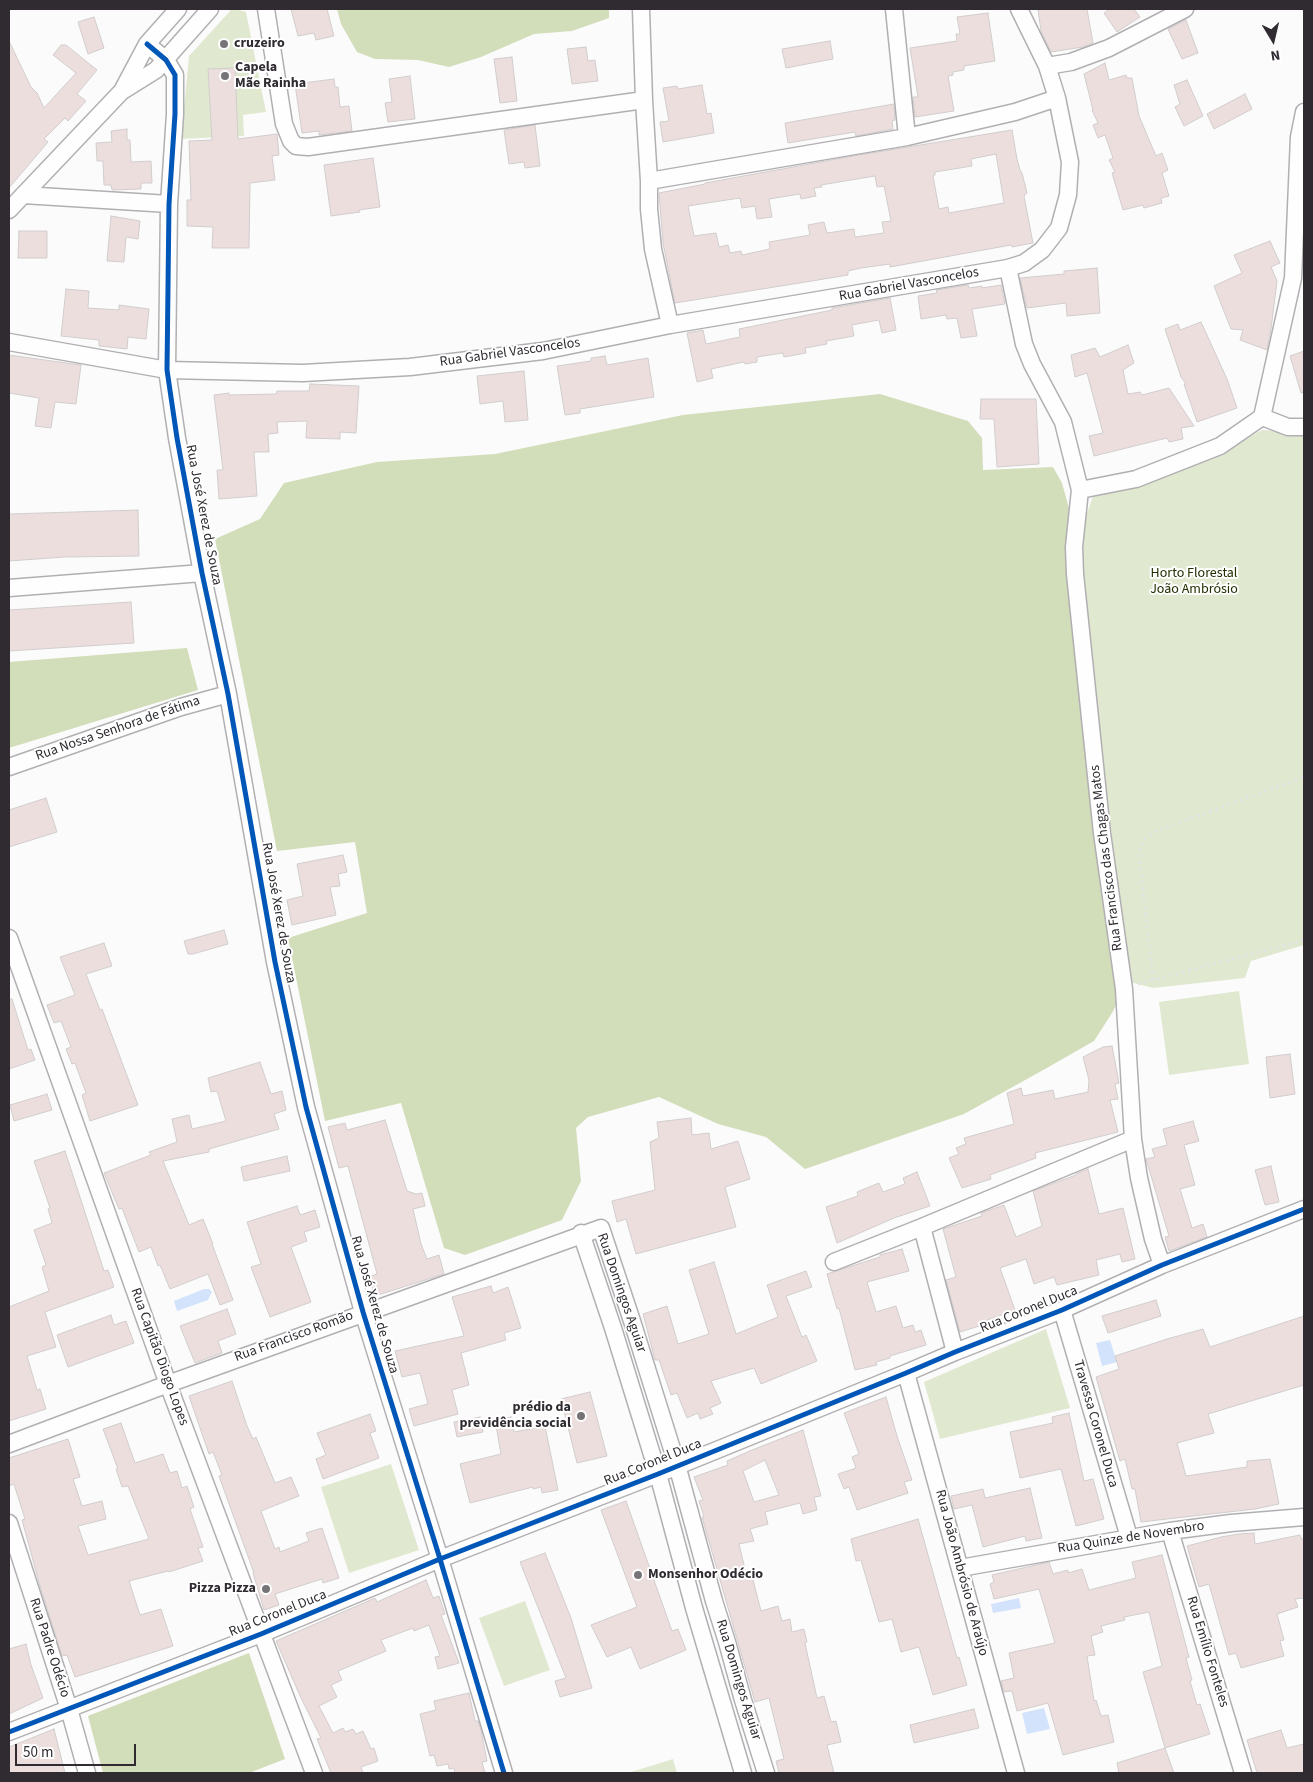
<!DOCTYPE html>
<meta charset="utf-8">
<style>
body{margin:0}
#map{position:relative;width:1313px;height:1782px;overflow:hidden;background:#fcfbfc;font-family:"Source Sans 3",sans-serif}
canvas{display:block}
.frame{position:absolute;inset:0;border:10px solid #2f2b31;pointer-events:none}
.north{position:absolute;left:1248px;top:15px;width:50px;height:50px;-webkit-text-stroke:4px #fff;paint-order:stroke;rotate:171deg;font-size:14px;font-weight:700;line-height:20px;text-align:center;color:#2f2b31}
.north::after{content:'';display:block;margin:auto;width:18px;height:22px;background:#2f2b31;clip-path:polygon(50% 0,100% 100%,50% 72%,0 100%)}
.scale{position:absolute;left:15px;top:1744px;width:121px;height:22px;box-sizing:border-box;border:2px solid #2f2b31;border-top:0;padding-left:6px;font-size:15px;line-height:18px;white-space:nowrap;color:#2f2b31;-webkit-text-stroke:4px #fff;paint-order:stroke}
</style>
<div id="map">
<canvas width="1313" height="1782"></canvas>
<div class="frame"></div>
<div class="north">N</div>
<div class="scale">50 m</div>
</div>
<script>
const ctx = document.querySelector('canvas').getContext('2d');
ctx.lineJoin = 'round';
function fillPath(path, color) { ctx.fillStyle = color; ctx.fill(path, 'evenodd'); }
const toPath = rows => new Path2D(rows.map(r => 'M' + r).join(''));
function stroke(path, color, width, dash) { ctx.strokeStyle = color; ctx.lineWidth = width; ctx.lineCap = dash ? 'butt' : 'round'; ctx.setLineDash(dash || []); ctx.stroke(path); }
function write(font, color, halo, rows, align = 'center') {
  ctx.font = font + ' "Source Sans 3",sans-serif'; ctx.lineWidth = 4; ctx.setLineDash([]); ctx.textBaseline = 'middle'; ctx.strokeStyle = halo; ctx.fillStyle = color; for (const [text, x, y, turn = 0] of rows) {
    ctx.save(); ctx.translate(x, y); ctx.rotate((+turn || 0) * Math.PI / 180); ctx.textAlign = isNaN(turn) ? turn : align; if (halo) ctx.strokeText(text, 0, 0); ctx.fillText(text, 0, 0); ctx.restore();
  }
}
fillPath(toPath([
 [231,10,239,10,246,12,266,112,243,115,244,136,181,139,189,56],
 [1262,430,1304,433,1304,945,1251,961,1245,978,1153,988,1130,982,1101,748,1081,557,1084,522,1093,496,1158,478,1219,453],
 [1239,991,1249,1064,1169,1075,1159,1002],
 [1046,1329,1070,1408,940,1439,924,1382],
 [391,1464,419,1550,349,1573,321,1487],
 [525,1601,550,1670,504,1686,479,1618],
 [673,1759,677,1773,628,1773]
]), '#e0e9d0');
fillPath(toPath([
 [337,9,609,9,609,18,572,31,534,34,481,57,449,67,418,60,375,59,357,52,341,24],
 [880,394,968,421,982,438,983,470,1053,467,1062,483,1070,512,1124,989,1112,1013,1094,1041,1045,1069,964,1114,805,1169,766,1137,718,1124,659,1097,588,1117,576,1128,581,1181,562,1220,465,1255,444,1248,401,1103,325,1121,288,938,367,913,355,842,277,851,215,539,260,519,284,483,377,462,495,454,683,415],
 [187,648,198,690,9,748,9,662],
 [249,1653,285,1759,249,1773,103,1773,88,1716]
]), '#d2ddb9');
fillPath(toPath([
 [204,1289,209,1289,212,1292,208,1300,177,1311,174,1301],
 [1110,1340,1117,1362,1102,1366,1096,1343],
 [1019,1598,1021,1608,993,1613,991,1604],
 [1044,1708,1050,1729,1027,1734,1022,1713]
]), '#d3e3fc');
const building = toPath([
 [291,9,327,9,334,36,316,40,314,33,298,36,291,9],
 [1046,9,1087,9,1093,43,1083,47,1051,52,1041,31,1038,10,1046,9],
 [1110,9,1134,9,1140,17,1117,32,1104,13,1110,9],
 [988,13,995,61,964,66,964,70,953,72,953,75,948,76,954,111,915,117,913,97,918,97,910,48,957,41,956,34,960,34,957,17,988,13],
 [94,17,104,48,88,54,78,22,94,17],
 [1186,20,1198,53,1182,59,1168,29,1186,20],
 [9,41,31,87,37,93,44,108,76,73,53,55,61,45,66,45,97,70,77,94,86,101,68,121,65,118,44,139,48,142,9,188,9,41],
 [830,41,833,59,786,68,782,49,830,41],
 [586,47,588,61,595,60,598,81,572,84,567,49,586,47],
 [512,57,517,101,500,103,494,59,512,57],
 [1105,63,1109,80,1126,75,1127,78,1132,78,1139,116,1156,156,1162,153,1168,170,1162,173,1169,196,1161,198,1162,203,1144,208,1143,205,1123,210,1112,173,1115,172,1109,160,1113,158,1105,135,1098,138,1093,125,1098,123,1092,110,1093,110,1084,74,1105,63],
 [235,68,238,139,277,134,279,155,272,156,275,180,250,183,249,248,212,248,213,227,187,226,187,200,191,200,189,141,212,140,208,69,235,68],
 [410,76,415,119,388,122,385,103,392,102,389,79,410,76],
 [334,79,335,87,338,87,340,107,349,106,352,131,319,135,319,131,302,133,295,84,334,79],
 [1187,80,1203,116,1184,126,1175,107,1180,104,1174,85,1187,80],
 [702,85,707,114,711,113,714,133,663,142,660,122,669,121,663,88,677,86,678,89,702,85],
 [1245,94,1252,109,1214,129,1207,114,1245,94],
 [894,104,895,120,892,121,893,129,856,136,855,132,788,143,785,123,894,104],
 [535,125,540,166,525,168,524,162,509,164,504,130,535,125],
 [127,129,127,140,130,140,131,162,151,161,152,183,141,183,141,189,112,190,111,185,104,185,103,161,97,161,96,143,112,142,111,131,127,129],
 [1012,130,1017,159,1020,170,1022,173,1027,193,1024,196,1033,243,1012,247,1011,245,890,267,890,264,861,268,848,271,848,275,818,280,675,303,663,243,659,193,705,184,705,183,859,155,1012,130],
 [996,154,1004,203,949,213,948,207,939,209,933,176,935,175,935,172,972,166,971,159,996,154],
 [875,176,877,187,884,186,891,221,882,222,884,233,855,237,854,229,827,233,824,222,808,225,810,235,769,242,770,249,742,255,741,251,730,253,728,245,719,247,716,233,694,236,688,206,740,198,742,208,755,206,757,219,772,217,769,199,800,194,801,199,816,196,814,188,822,187,821,185,875,176],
 [373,158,380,207,359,210,360,212,331,216,324,165,373,158],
 [111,216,140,221,138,239,126,237,124,262,107,261,111,216],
 [19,231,47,231,47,258,18,258,19,231],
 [1270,241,1280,263,1271,267,1277,281,1271,329,1267,350,1240,340,1243,330,1231,329,1214,286,1242,273,1234,255,1270,241],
 [1097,268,1100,313,1067,316,1066,303,1027,308,1020,278,1064,274,1064,271,1097,268],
 [968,285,969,288,982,286,982,288,1001,285,1005,304,972,309,977,336,961,338,957,318,947,319,946,315,921,319,918,296,937,293,936,290,968,285],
 [66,289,89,291,88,308,119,310,119,305,149,309,146,339,128,337,127,349,99,346,99,340,61,336,66,289],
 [890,298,896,330,882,333,879,320,852,325,854,336,826,341,827,344,805,348,806,353,784,357,783,353,757,357,757,362,745,364,744,362,711,369,713,378,697,382,687,333,703,330,706,344,740,337,739,329,832,310,832,308,890,298],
 [1201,322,1227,379,1237,408,1197,422,1184,384,1186,384,1181,377,1165,329,1178,324,1180,330,1201,322],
 [1128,345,1134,363,1123,370,1128,394,1140,392,1142,395,1169,388,1194,426,1181,428,1183,439,1169,442,1167,438,1094,456,1089,436,1103,433,1087,373,1075,377,1071,355,1095,348,1100,357,1128,345],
 [1304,351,1304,392,1301,393,1290,356,1304,351],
 [9,355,81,365,76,404,55,402,51,428,35,426,39,398,9,393,9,355],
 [605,356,607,365,648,358,654,397,580,409,580,413,565,415,557,366,591,361,591,358,605,356],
 [524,371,528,420,505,422,503,401,480,404,477,376,524,371],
 [310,384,359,386,356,433,340,432,340,439,306,438,307,421,277,422,278,433,268,434,269,452,254,452,257,496,219,499,217,470,223,470,214,395,229,393,229,395,276,394,277,391,309,391,310,384],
 [981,399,1036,399,1039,464,997,467,994,419,980,419,981,399],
 [138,510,139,556,65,557,9,561,9,514,138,510],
 [131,602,134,643,9,651,9,610,131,602],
 [46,798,57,832,9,847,9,810,46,798],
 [343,855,347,872,338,874,340,886,330,887,336,915,292,925,287,900,303,896,297,864,343,855],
 [224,930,228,944,193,954,188,954,184,941,224,930],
 [104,943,112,966,86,974,100,1010,102,1009,138,1105,90,1121,82,1095,86,1093,75,1063,72,1064,66,1049,71,1047,61,1021,54,1023,47,1005,75,995,60,957,104,943],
 [9,999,12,999,28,1050,31,1049,35,1060,9,1069,9,999],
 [1112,1046,1119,1083,1115,1084,1118,1099,1110,1100,1118,1132,1035,1153,1036,1158,990,1175,991,1179,962,1188,949,1158,959,1154,956,1148,966,1144,964,1138,1014,1124,1007,1093,1021,1088,1023,1096,1053,1090,1055,1099,1088,1092,1089,1080,1083,1057,1103,1047,1112,1046],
 [1290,1054,1295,1094,1270,1098,1266,1057,1290,1054],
 [260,1062,271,1094,282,1091,286,1110,274,1114,279,1129,209,1149,209,1152,163,1161,189,1225,203,1219,213,1244,212,1244,233,1300,220,1305,208,1274,170,1289,160,1265,158,1266,151,1247,139,1252,122,1208,119,1209,104,1173,151,1155,149,1152,177,1142,172,1119,189,1115,192,1129,226,1121,217,1091,211,1092,208,1078,260,1062],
 [47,1094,52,1110,14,1121,10,1105,47,1094],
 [691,1118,692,1135,709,1133,711,1149,738,1141,750,1179,725,1187,736,1227,636,1254,626,1219,617,1222,612,1201,655,1190,650,1142,659,1138,657,1122,691,1118],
 [385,1120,407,1191,416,1194,422,1193,425,1206,413,1209,421,1244,427,1259,439,1255,444,1274,375,1296,369,1277,377,1274,348,1166,339,1168,328,1127,345,1123,347,1130,385,1120],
 [1193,1121,1199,1141,1184,1145,1195,1185,1180,1189,1192,1228,1203,1224,1207,1237,1169,1251,1165,1237,1169,1236,1146,1159,1155,1157,1152,1149,1167,1145,1163,1129,1193,1121],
 [65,1151,104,1271,108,1270,114,1287,45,1312,56,1347,27,1356,37,1390,40,1389,46,1409,9,1421,9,1307,49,1291,42,1267,46,1265,34,1230,52,1223,48,1209,50,1208,34,1161,65,1151],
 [287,1156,290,1171,244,1181,241,1167,287,1156],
 [1271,1166,1279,1202,1265,1205,1255,1170,1271,1166],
 [1088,1169,1099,1214,1123,1208,1135,1259,1122,1262,1120,1254,1096,1260,1099,1275,1057,1285,1054,1277,1034,1284,1026,1259,1000,1268,1015,1310,985,1321,986,1324,960,1332,946,1280,956,1277,943,1229,982,1216,981,1213,1004,1205,1016,1237,1042,1226,1033,1191,1076,1175,1076,1174,1088,1169],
 [917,1172,930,1206,894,1218,837,1243,826,1207,858,1196,857,1192,879,1183,883,1192,905,1184,903,1178,917,1172],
 [297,1206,300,1215,315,1210,320,1227,304,1232,307,1241,291,1247,311,1302,270,1317,251,1267,261,1264,247,1222,297,1206],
 [902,1249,909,1271,867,1282,876,1312,896,1306,903,1328,913,1325,915,1332,921,1330,926,1345,890,1356,890,1358,876,1362,877,1365,855,1370,839,1308,837,1309,827,1274,880,1257,880,1255,902,1249],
 [714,1262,736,1334,778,1317,767,1285,806,1271,812,1287,786,1296,802,1337,806,1335,817,1361,761,1384,754,1368,711,1381,721,1403,710,1408,713,1414,700,1419,698,1413,687,1418,677,1393,671,1395,659,1360,655,1360,643,1314,667,1306,678,1344,709,1334,689,1270,714,1262],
 [491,1286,493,1293,508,1287,521,1328,504,1333,506,1340,461,1353,469,1385,452,1390,458,1414,414,1426,409,1409,428,1404,420,1373,402,1377,395,1351,464,1336,452,1297,491,1286],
 [1156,1300,1161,1316,1108,1333,1102,1316,1156,1300],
 [227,1309,236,1334,218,1341,222,1353,195,1363,180,1326,227,1309],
 [111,1315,114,1325,126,1321,134,1343,68,1367,57,1335,111,1315],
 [1304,1316,1304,1385,1208,1414,1214,1433,1177,1443,1186,1476,1247,1467,1247,1461,1270,1459,1279,1504,1255,1509,1141,1522,1135,1489,1132,1489,1125,1459,1120,1461,1096,1377,1119,1369,1115,1356,1167,1339,1203,1329,1210,1347,1304,1316],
 [232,1381,247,1426,253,1439,256,1437,275,1483,291,1477,299,1496,261,1511,275,1549,279,1547,280,1552,309,1541,306,1533,322,1528,339,1578,323,1583,322,1579,275,1594,279,1605,264,1610,253,1573,254,1573,219,1476,222,1475,213,1452,209,1454,189,1396,232,1381],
 [590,1392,607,1456,577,1463,561,1399,590,1392],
 [886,1397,897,1436,912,1480,904,1482,908,1493,857,1510,849,1487,844,1489,838,1474,856,1468,852,1457,859,1454,844,1413,886,1397],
 [1069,1413,1084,1481,1093,1479,1104,1519,1076,1526,1061,1469,1020,1478,1010,1432,1053,1423,1052,1417,1069,1413],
 [370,1414,376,1431,370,1433,379,1458,323,1479,316,1459,326,1455,317,1433,370,1414],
 [480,1417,483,1432,457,1437,454,1422,480,1417],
 [511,1417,514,1432,545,1426,558,1490,542,1493,541,1487,533,1489,533,1487,470,1503,460,1464,501,1454,495,1420,511,1417],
 [121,1423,135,1463,163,1454,170,1473,177,1471,182,1488,187,1486,194,1507,190,1509,203,1547,198,1548,203,1561,169,1572,168,1571,129,1581,140,1615,161,1609,173,1646,75,1677,67,1655,62,1656,40,1586,22,1520,25,1519,14,1484,9,1486,9,1458,68,1439,80,1477,73,1479,82,1506,102,1501,106,1519,78,1526,88,1555,149,1539,128,1486,122,1487,116,1469,118,1469,103,1429,121,1423],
 [803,1430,821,1496,814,1497,817,1510,803,1514,800,1503,765,1512,768,1524,750,1529,754,1541,739,1544,746,1573,751,1572,761,1611,778,1606,782,1621,790,1619,792,1632,804,1629,807,1642,805,1643,817,1698,824,1696,831,1722,836,1721,841,1742,827,1745,834,1773,779,1773,776,1761,784,1759,769,1698,755,1702,702,1517,704,1517,699,1501,703,1500,694,1477,728,1465,727,1461,752,1450,803,1430],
 [765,1460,779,1495,754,1502,743,1471,765,1460],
 [1030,1488,1042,1538,1026,1541,1025,1536,983,1547,972,1505,954,1509,951,1496,983,1489,985,1498,1030,1488],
 [626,1501,672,1631,678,1629,686,1650,640,1669,631,1647,607,1657,591,1625,637,1607,601,1510,626,1501],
 [918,1519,957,1658,959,1657,967,1685,933,1695,919,1647,901,1652,892,1619,879,1622,861,1560,856,1561,851,1539,918,1519],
 [1254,1533,1255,1544,1300,1535,1302,1540,1304,1539,1304,1598,1295,1599,1298,1607,1277,1614,1284,1640,1280,1641,1284,1656,1241,1668,1236,1653,1229,1655,1209,1584,1199,1587,1187,1546,1221,1537,1239,1534,1254,1533],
 [545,1553,571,1618,592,1688,560,1697,555,1681,566,1678,520,1562,545,1553],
 [1162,1555,1189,1657,1186,1658,1192,1680,1190,1681,1197,1705,1200,1704,1210,1734,1165,1748,1174,1773,1119,1773,1117,1763,1165,1748,1143,1672,1162,1666,1149,1612,1124,1617,1125,1620,1101,1626,1103,1632,1091,1636,1095,1655,1087,1656,1094,1701,1096,1700,1101,1716,1108,1715,1114,1742,1063,1755,1048,1703,1017,1711,1012,1691,1004,1692,1001,1681,1014,1678,1009,1653,1055,1643,1039,1589,994,1599,990,1584,994,1582,992,1575,1049,1562,1053,1574,1068,1570,1068,1573,1082,1569,1089,1590,1136,1578,1132,1562,1162,1555],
 [426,1580,433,1598,439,1596,445,1614,441,1615,459,1663,438,1669,435,1657,440,1656,429,1625,414,1631,413,1628,381,1640,386,1651,338,1671,342,1680,331,1685,337,1697,319,1706,333,1733,343,1728,345,1732,353,1729,356,1734,363,1731,371,1749,374,1748,378,1761,361,1767,363,1773,331,1773,317,1739,321,1738,301,1698,276,1641,375,1598,377,1602,426,1580],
 [26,1644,31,1665,43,1698,9,1714,9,1649,26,1644],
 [469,1693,475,1721,478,1721,481,1730,487,1761,482,1762,485,1773,455,1773,454,1768,449,1769,448,1764,437,1766,434,1755,430,1756,420,1714,436,1710,434,1701,469,1693],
 [974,1709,979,1728,914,1743,910,1725,974,1709],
 [54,1729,65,1773,9,1773,9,1747,54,1729],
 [1281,1730,1287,1748,1304,1744,1304,1773,1257,1773,1247,1740,1281,1730]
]);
fillPath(building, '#eddede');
stroke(building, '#d1cdcd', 1);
const minor = toPath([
 [266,9,284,124,291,141,296,146,308,147,644,100],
 [641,9,644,100,649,181],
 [894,9,907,137],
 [147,44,166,60,175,75,175,114,169,204,167,370,177,438,202,573,228,694,275,962,306,1107,363,1312,440,1559,504,1773],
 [1047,66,1071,62,1109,48,1185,9],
 [124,90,156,70,210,9],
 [23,195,169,204],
 [9,210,122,91,147,44,178,9],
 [1008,268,1024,344,1032,364,1063,422,1080,490,1074,547,1075,574,1102,833,1124,989,1133,1139,1139,1178,1153,1239,1162,1265],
 [670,325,653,249,649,209,649,181,907,137,1015,112,1057,98],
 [9,342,167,370,303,373,410,367,543,351,670,325,1008,268,1024,263,1042,250,1059,228,1068,195,1070,162,1057,98,1047,66,1019,9],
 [1262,417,1293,278,1299,137,1304,112],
 [1080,490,1136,479,1220,446,1262,417,1288,427,1304,427],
 [9,588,202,573],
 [9,767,181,707,228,694],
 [9,938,168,1384,314,1773],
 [581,1233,613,1328,658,1474,694,1608,743,1773],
 [834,1262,922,1227],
 [1062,1310,1129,1537],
 [955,1352,922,1227,1133,1139],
 [906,1373,1016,1773],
 [9,1444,168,1384,601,1228,632,1321,677,1465,714,1601,727,1642,743,1700,766,1773],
 [9,1523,69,1709,87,1773],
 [1170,1531,1243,1773],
 [960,1568,1170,1531,1231,1523,1304,1517],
 [9,1732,261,1634,440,1559,658,1474,906,1373,955,1352,1062,1310,1162,1265,1304,1209]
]);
stroke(minor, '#b1afb2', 19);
stroke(toPath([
 [1153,980,1139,855,1142,840,1156,831,1304,777],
 [1138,984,1304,940]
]), '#e4e4e4', 3, [2.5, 4]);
stroke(minor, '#fffeff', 16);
stroke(toPath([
 [147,44,166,60,175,75,175,114,169,204,167,370,177,438,202,573,228,694,275,962,306,1107,363,1312,440,1559,504,1773],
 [9,1732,261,1634,440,1559,658,1474,906,1373,955,1352,1062,1310,1162,1265,1304,1209]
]), '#0057b8', 5);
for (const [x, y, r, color] of [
 [224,44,5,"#777478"],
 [225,76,5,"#777478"],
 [581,1416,5,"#777478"],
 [638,1575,5,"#777478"],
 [266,1589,5,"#777478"]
]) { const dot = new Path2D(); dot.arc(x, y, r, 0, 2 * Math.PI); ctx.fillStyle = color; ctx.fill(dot); stroke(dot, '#fff', 2); }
write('bold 14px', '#2f2b31', '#fff', [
 ["cruzeiro",234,44],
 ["Capela",235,68],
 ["Mãe Rainha",235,84],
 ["prédio da",571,1408,"right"],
 ["previdência social",571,1424,"right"],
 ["Monsenhor Odécio",648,1575],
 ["Pizza Pizza",256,1589,"right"]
], 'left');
write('14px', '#2f2b31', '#fff', [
 ["Rua Gabriel Vasconcelos",909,285,-10],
 ["Rua Gabriel Vasconcelos",510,353,-8],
 ["Rua José Xerez de Souza",203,515,79],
 ["Rua Nossa Senhora de Fátima",118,729,-19],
 ["Rua Francisco das Chagas Matos",1107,858,-97],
 ["Rua José Xerez de Souza",278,913,80],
 ["Rua Domingos Aguiar",621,1293,71],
 ["Rua José Xerez de Souza",374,1305,74],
 ["Rua Coronel Duca",1029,1310,-22],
 ["Rua Francisco Romão",294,1337,-20],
 ["Rua Capitão Diogo Lopes",159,1357,70],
 ["Travessa Coronel Duca",1095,1424,74],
 ["Rua Coronel Duca",653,1463,-22],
 ["Rua Quinze de Novembro",1131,1538,-9],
 ["Rua João Ambrósio de Araújo",961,1573,75],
 ["Rua Coronel Duca",278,1614,-22],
 ["Rua Padre Odécio",49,1648,72],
 ["Rua Emílio Fonteles",1207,1652,73],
 ["Rua Domingos Aguiar",738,1680,73]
]);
write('14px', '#222f00', '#fff', [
 ["Horto Florestal",1194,574],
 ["João Ambrósio",1194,590]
]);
</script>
